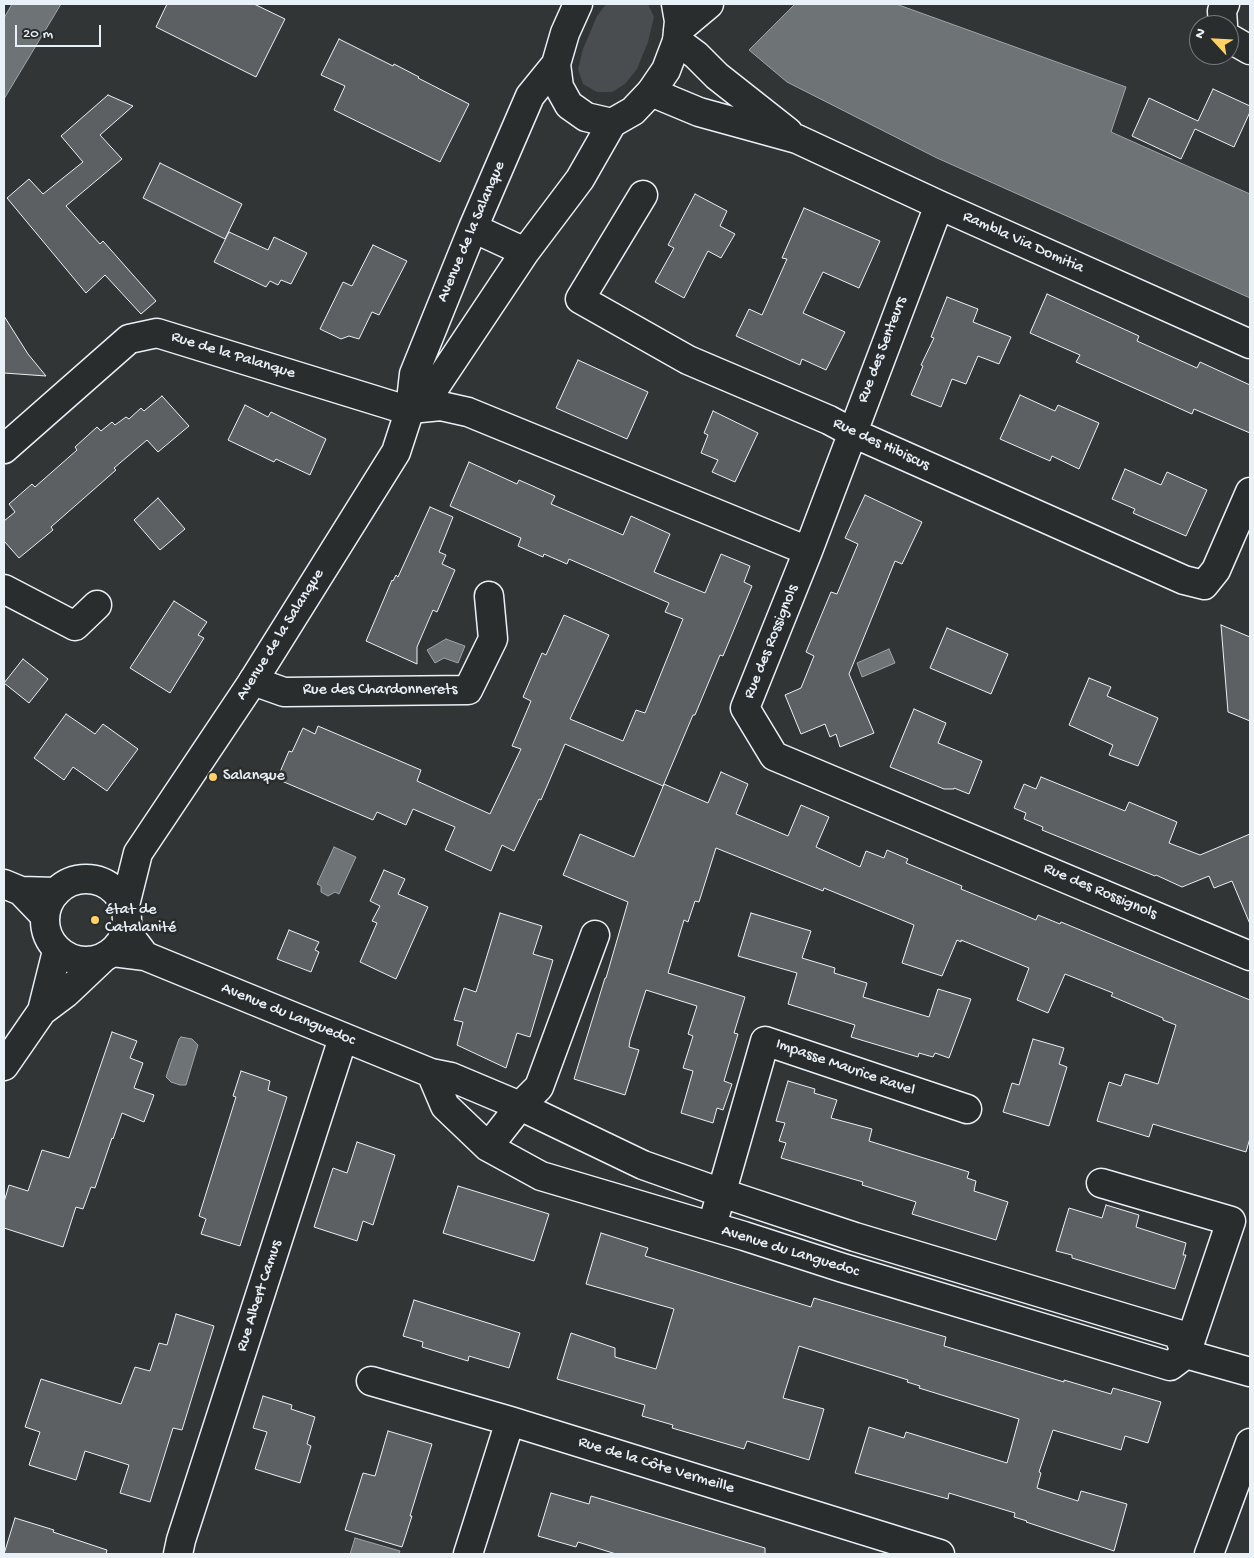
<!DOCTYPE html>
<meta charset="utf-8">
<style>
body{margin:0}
#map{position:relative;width:1254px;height:1558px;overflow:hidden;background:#323536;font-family:"Gochi Hand",sans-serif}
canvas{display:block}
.frame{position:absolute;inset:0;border:5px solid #e8f1f8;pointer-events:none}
.north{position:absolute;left:1189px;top:15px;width:50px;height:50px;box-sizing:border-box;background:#2a2d2e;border:1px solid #767b7f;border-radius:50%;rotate:295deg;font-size:14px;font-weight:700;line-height:20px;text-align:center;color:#e8f1f8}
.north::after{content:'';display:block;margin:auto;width:18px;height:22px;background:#ffd166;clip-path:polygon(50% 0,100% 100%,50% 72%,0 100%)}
.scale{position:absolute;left:15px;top:25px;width:86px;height:22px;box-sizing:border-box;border:2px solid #e8f1f8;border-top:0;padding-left:6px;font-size:15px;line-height:18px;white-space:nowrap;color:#e8f1f8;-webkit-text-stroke:4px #2a2d2e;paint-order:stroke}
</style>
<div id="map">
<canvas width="1254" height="1558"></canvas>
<div class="frame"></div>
<div class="north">N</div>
<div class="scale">20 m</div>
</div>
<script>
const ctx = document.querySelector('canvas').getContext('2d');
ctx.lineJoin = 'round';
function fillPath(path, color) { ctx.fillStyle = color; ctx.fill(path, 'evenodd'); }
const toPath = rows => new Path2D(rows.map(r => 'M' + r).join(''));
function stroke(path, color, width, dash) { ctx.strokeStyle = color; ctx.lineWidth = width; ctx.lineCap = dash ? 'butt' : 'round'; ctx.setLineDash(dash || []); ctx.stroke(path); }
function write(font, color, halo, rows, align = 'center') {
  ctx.font = font + ' "Gochi Hand",sans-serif'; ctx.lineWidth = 5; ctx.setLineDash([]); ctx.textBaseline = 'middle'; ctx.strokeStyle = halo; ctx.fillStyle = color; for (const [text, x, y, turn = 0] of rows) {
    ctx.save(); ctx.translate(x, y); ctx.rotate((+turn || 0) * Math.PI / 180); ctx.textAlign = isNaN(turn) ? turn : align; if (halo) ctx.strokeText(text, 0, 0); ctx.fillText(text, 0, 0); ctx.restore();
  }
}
fillPath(toPath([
 [606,4,648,4,654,17,648,42,637,69,625,84,612,92,597,92,583,84,578,69,583,49,597,16]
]), '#494d4f');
const water = toPath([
 [12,4,61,4,4,99,4,18,12,4],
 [795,4,896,4,1126,87,1111,132,1250,194,1250,298,937,158,787,82,749,50,795,4],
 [446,639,465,646,458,663,444,658,435,663,427,650,446,639],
 [889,649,895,663,862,677,857,663,889,649],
 [334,847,356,857,339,894,335,892,328,896,321,892,321,886,317,884,334,847],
 [181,1037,192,1039,198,1045,186,1085,180,1085,171,1082,166,1077,179,1039,181,1037],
 [355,1538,400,1551,399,1554,350,1554,355,1538]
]);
fillPath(water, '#6e7376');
stroke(water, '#9fa5aa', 1);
const building = toPath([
 [167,4,254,4,285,19,256,77,156,27,167,4],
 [339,39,393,66,394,64,419,77,418,78,469,104,440,162,334,110,345,86,321,75,339,39],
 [1213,89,1250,106,1250,112,1234,147,1195,129,1181,159,1132,136,1149,98,1198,121,1213,89],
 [108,95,133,106,100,135,122,159,66,206,100,244,103,241,156,301,141,314,105,275,86,293,7,198,29,179,43,194,83,162,61,136,108,95],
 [160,163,242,204,225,239,143,198,160,163],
 [695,194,727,211,720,226,735,234,721,258,708,251,684,298,655,282,674,248,668,245,695,194],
 [804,208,880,241,859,288,823,272,803,313,845,332,826,370,802,359,800,365,736,336,749,309,762,315,787,259,782,258,804,208],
 [229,232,268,250,274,237,307,253,291,284,281,280,278,285,270,281,266,287,214,262,229,232],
 [373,245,407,261,379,315,372,312,359,339,349,336,341,339,320,329,343,282,352,286,373,245],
 [1047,294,1139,336,1137,341,1197,368,1200,362,1250,385,1250,433,1194,409,1192,414,1076,362,1080,355,1030,333,1047,294],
 [947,297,978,309,973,322,1011,337,999,364,978,356,966,384,952,379,941,407,911,395,923,366,921,365,934,338,931,337,947,297],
 [4,316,28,354,46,376,4,373,4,316],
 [578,360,648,392,627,439,556,408,578,360],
 [1020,395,1055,411,1058,405,1099,423,1079,469,1052,456,1050,461,1000,439,1020,395],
 [162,396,189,426,158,452,147,440,114,468,116,470,51,527,53,530,19,558,4,541,4,521,15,512,9,504,32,484,35,487,77,450,75,447,97,427,101,431,112,422,115,425,126,417,129,419,141,408,144,411,162,396],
 [245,405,268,417,271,412,326,439,310,475,276,459,274,462,228,440,245,405],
 [713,411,758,433,735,482,712,472,718,460,701,453,708,435,704,433,713,411],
 [469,462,517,484,519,480,555,496,551,504,623,535,631,516,670,534,654,572,705,593,721,554,750,566,744,582,752,586,723,656,720,655,695,715,693,715,663,786,565,744,541,800,539,799,514,851,502,845,491,871,445,850,455,827,413,809,406,825,377,812,373,820,277,779,289,751,292,752,303,728,315,734,318,726,421,770,417,781,490,814,521,749,512,746,531,701,523,697,542,653,546,655,564,615,609,635,570,719,623,741,636,710,645,713,683,619,665,612,669,603,569,559,567,564,544,554,543,557,518,546,521,538,450,506,469,462],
 [1125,469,1161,485,1167,472,1207,490,1186,536,1133,513,1135,509,1112,499,1125,469],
 [865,495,922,522,902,564,895,561,849,674,874,733,840,747,836,734,830,737,825,724,801,734,785,695,801,688,814,656,806,652,831,592,837,594,858,544,845,538,865,495],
 [158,498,185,529,160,550,134,520,158,498],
 [430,507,453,517,439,552,446,555,442,564,455,570,437,612,433,610,417,647,417,664,366,641,392,580,393,581,396,575,398,577,430,507],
 [174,601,207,622,198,635,204,638,170,693,130,668,174,601],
 [1221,625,1250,637,1250,721,1228,712,1221,625],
 [947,628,1008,654,991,694,930,668,947,628],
 [23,659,48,679,29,703,4,683,23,659],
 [1089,678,1111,687,1107,696,1158,718,1138,766,1109,755,1113,745,1069,725,1089,678],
 [914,709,946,723,938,743,982,761,969,794,954,788,954,789,944,789,890,767,914,709],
 [66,714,95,734,103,724,138,749,107,791,73,767,64,780,34,758,66,714],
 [721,772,748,784,736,814,788,836,801,805,829,817,816,847,860,867,866,851,884,858,887,850,908,859,906,863,962,886,961,889,1017,912,1036,920,1038,915,1060,924,1061,922,1250,1000,1250,1138,1246,1152,1153,1124,1149,1137,1097,1121,1109,1082,1121,1086,1125,1074,1158,1084,1176,1025,1163,1020,1163,1018,1111,996,1113,993,1065,974,1048,1013,1017,1000,1029,968,961,940,961,942,957,940,942,976,902,963,914,925,824,888,823,891,716,848,699,902,695,901,688,922,684,920,668,973,745,997,734,1033,738,1034,724,1081,732,1084,723,1110,717,1108,713,1123,681,1113,693,1071,683,1068,693,1036,688,1034,697,1006,646,990,630,1040,629,1047,639,1050,625,1095,574,1079,605,978,606,978,628,902,563,875,580,834,634,857,664,784,708,803,721,772],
 [1041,777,1125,811,1129,802,1177,822,1169,843,1200,855,1250,834,1250,924,1232,881,1214,888,1209,876,1182,887,1156,875,1155,876,1042,830,1043,827,1024,819,1026,813,1014,808,1024,784,1036,789,1041,777],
 [384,870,405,879,398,894,428,907,396,979,360,962,377,923,372,921,380,906,370,901,384,870],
 [500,913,542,926,533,954,553,960,530,1037,517,1033,506,1068,457,1045,463,1022,454,1020,464,988,476,992,500,913],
 [751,913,811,931,802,958,835,968,834,973,867,983,863,997,929,1017,938,989,971,999,949,1058,935,1053,933,1057,919,1053,918,1057,851,1037,855,1025,788,1004,797,973,738,956,751,913],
 [289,930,319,942,315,950,319,952,311,972,277,959,289,930],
 [112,1032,137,1041,130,1058,143,1063,134,1088,154,1095,144,1122,122,1113,113,1139,112,1138,95,1188,91,1187,83,1209,76,1207,63,1247,4,1228,4,1202,9,1185,28,1191,42,1150,69,1158,112,1032],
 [1033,1039,1064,1048,1059,1064,1067,1067,1049,1126,1003,1112,1012,1083,1019,1085,1033,1039],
 [241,1071,270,1081,268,1090,287,1097,240,1246,201,1234,206,1219,199,1216,236,1097,233,1096,241,1071],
 [788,1081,815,1089,814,1093,837,1100,831,1118,872,1129,869,1141,969,1172,967,1178,976,1181,974,1191,1008,1202,996,1240,912,1214,916,1202,862,1185,863,1182,781,1158,786,1143,779,1141,785,1123,776,1121,788,1081],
 [357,1142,395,1155,373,1225,363,1221,357,1241,314,1227,333,1168,347,1173,357,1142],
 [458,1186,549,1214,534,1261,443,1233,458,1186],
 [1106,1205,1139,1215,1136,1227,1186,1243,1183,1255,1186,1255,1175,1289,1072,1258,1072,1255,1056,1251,1069,1208,1102,1218,1106,1205],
 [601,1233,648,1248,645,1256,811,1307,814,1298,946,1337,944,1346,1064,1382,1064,1380,1111,1394,1113,1388,1161,1402,1148,1443,1125,1436,1121,1450,1053,1430,1039,1472,1041,1473,1037,1488,1078,1501,1081,1491,1127,1504,1114,1551,1026,1522,1027,1521,1014,1517,1015,1513,949,1493,948,1499,855,1473,869,1427,904,1438,906,1432,1007,1463,1019,1419,919,1388,920,1386,907,1382,908,1380,799,1346,783,1398,824,1409,809,1460,747,1441,744,1449,672,1428,673,1425,642,1416,645,1405,557,1379,571,1333,615,1348,615,1357,656,1369,674,1309,586,1284,601,1233],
 [414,1300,520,1333,509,1368,469,1356,468,1361,422,1347,423,1342,403,1336,414,1300],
 [176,1314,214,1326,182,1430,173,1428,150,1502,120,1493,129,1465,85,1451,76,1480,29,1465,40,1432,25,1427,41,1379,121,1404,135,1367,150,1371,159,1343,167,1345,176,1314],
 [263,1396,292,1405,291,1409,315,1417,307,1444,311,1446,300,1483,255,1469,267,1432,253,1428,263,1396],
 [388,1431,432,1444,410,1516,412,1516,402,1547,345,1530,363,1473,375,1476,388,1431],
 [551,1493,589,1504,591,1496,765,1548,765,1554,616,1554,578,1542,576,1547,538,1536,551,1493],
 [15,1518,54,1530,53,1532,107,1550,106,1554,4,1554,15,1518]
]);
fillPath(building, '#5c6063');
stroke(building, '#e8f1f8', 1);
const street = toPath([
 [1223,25,1222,11,1225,4],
 [1229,38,1250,50],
 [677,41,696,55,717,76,788,132],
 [651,92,699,112,797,139,939,205,1250,344],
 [643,195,580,299,688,360,829,420,853,433,1184,580,1204,585,1216,570,1250,492],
 [4,449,129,339,157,333,397,407,410,409,441,406,468,412,808,551,745,708,774,756,1250,956],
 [808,551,939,205],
 [4,589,75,626,97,605],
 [253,681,284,692,468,690,493,639,489,596],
 [4,884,21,891,45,916],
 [21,891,56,892],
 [126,931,145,956],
 [113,952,145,956,431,1073,451,1077,520,1106,643,1165,722,1193,855,1237,1178,1334,1186,1354],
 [431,1073,445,1106,488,1147,541,1176,744,1236,843,1268,1170,1366,1186,1354],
 [488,1147,520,1106,539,1087,595,935],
 [1101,1183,1231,1221,1186,1354],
 [716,1212,765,1041,967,1109],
 [1186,1354,1250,1372],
 [371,1381,510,1421,940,1554],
 [178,1554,181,1540,343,1038],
 [468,1554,510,1421],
 [1209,1554,1250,1443]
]);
const secondary = toPath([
 [578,4,565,33,556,64,559,87,569,105,586,117,612,123,633,111,651,92,666,70,677,41,679,21,676,4],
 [678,30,709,4],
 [473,228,525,252],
 [410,409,435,387,525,252,580,179,612,123],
 '45 920a41 41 0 1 1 82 0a41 41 0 1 1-82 0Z',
 [125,905,138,853,253,681,396,452,410,409,414,374,473,228,530,96,556,64],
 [42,1011,66,993,103,958],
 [4,1066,42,1011,57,951]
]);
stroke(street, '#e8f1f8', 31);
stroke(secondary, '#e8f1f8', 31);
stroke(street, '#2a2d2e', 28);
stroke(secondary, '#2a2d2e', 28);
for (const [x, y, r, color] of [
 [213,777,5,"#ffd166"],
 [95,920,5,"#ffd166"]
]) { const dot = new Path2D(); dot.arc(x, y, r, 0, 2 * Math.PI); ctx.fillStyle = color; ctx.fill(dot); stroke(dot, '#2a2d2e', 2); }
write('16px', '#e8f1f8', '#2a2d2e', [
 ["Avenue de la Salanque",472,232,-67],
 ["Rambla Via Domitia",1023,243,24],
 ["Rue des Senteurs",883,350,-69],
 ["Rue de la Palanque",233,356,17],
 ["Rue des Hibiscus",881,445,25],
 ["Avenue de la Salanque",281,635,-58],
 ["Rue des Rossignols",772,642,-68],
 ["Rue des Chardonnerets",380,691],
 ["Rue des Rossignols",1100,892,23],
 ["Avenue du Languedoc",288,1015,22],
 ["Impasse Maurice Ravel",845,1068,19],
 ["Avenue du Languedoc",790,1252,17],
 ["Rue Albert Camus",260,1296,-72],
 ["Rue de la Côte Vermeille",656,1466,17]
]);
write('16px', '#e8f1f8', '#2a2d2e', [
 ["Salanque",223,777],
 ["état de",105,911],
 ["Catalanité",105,929]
], 'left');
</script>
